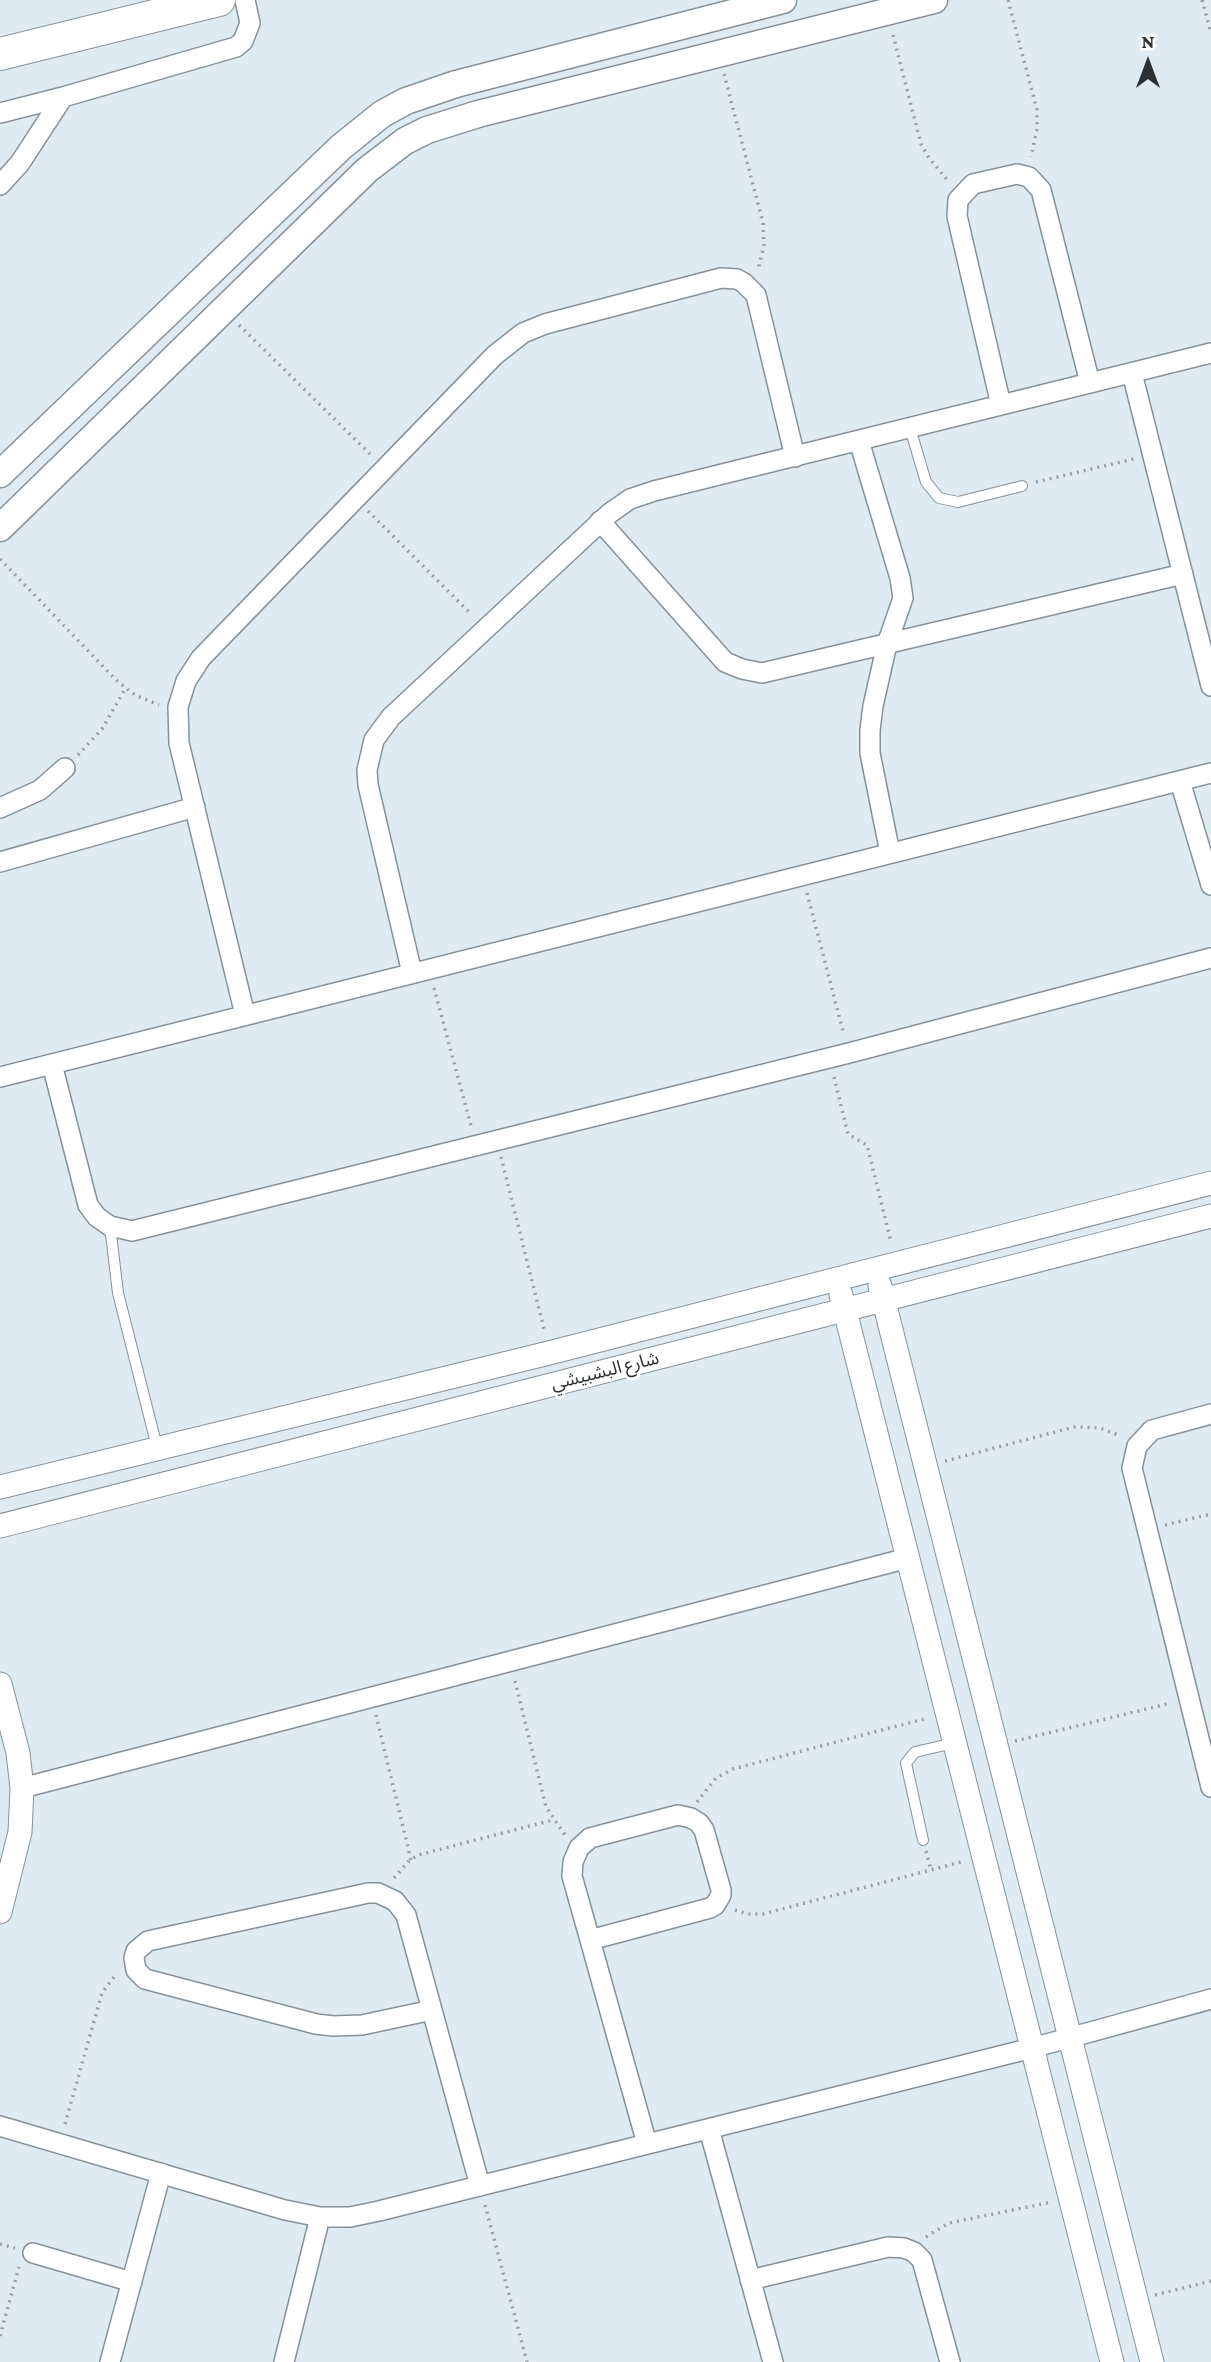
<!DOCTYPE html>
<meta charset="utf-8">
<style>
body{margin:0}
#map{position:relative;width:1211px;height:2362px;overflow:hidden;background:#deebf3;font-family:"Crimson Pro",serif}
canvas{display:block}
.north{position:absolute;left:1113px;top:28px;width:70px;height:70px;-webkit-text-stroke:5px #fff;paint-order:stroke;rotate:0deg;font-size:19px;font-weight:700;line-height:28px;text-align:center;color:#2b3033}
.north::after{content:'';display:block;margin:auto;width:24px;height:32px;background:#2b3033;clip-path:polygon(50% 0,100% 100%,50% 72%,0 100%)}
</style>
<div id="map">
<canvas width="1211" height="2362"></canvas>
<div class="north">N</div>
</div>
<script>
const ctx = document.querySelector('canvas').getContext('2d');
ctx.lineJoin = 'round';
const toPath = rows => new Path2D(rows.map(r => 'M' + r).join(''));
function stroke(path, color, width, dash) { ctx.strokeStyle = color; ctx.lineWidth = width; ctx.lineCap = dash ? 'butt' : 'round'; ctx.setLineDash(dash || []); ctx.stroke(path); }
function write(font, color, halo, rows, align = 'center') {
  ctx.font = font + ' "Crimson Pro","Noto Sans Arabic",serif'; ctx.lineWidth = 6; ctx.setLineDash([]); ctx.textBaseline = 'middle'; ctx.strokeStyle = halo; ctx.fillStyle = color; for (const [text, x, y, turn = 0] of rows) {
    ctx.save(); ctx.translate(x, y); ctx.rotate((+turn || 0) * Math.PI / 180); ctx.textAlign = isNaN(turn) ? turn : align; if (halo) ctx.strokeText(text, 0, 0); ctx.fillText(text, 0, 0); ctx.restore();
  }
}
const service = toPath([
 [910,428,926,482,939,498,958,502,1022,486],
 [110,1226,118,1293,157,1447],
 [923,1840,906,1763,915,1752,954,1743]
]);
const minor = toPath([
 [0,113,63,97,236,47,243,41,250,23,245,0],
 [0,185,20,163,63,97],
 [1132,373,1211,686],
 [1001,405,957,216,958,200,973,184,1017,174,1029,177,1041,190,1090,383],
 [859,441,900,578,903,598,887,644,873,706,870,730,870,753,890,853],
 [600,521,725,662,742,669,762,673,1183,574],
 [1180,781,1211,885],
 [0,808,40,790,65,768],
 [0,862,195,807],
 [412,973,368,785,367,770,374,740,391,717,610,513,630,499,654,491,1211,353],
 [245,1015,179,743,178,707,186,681,201,658,495,355,523,333,545,324,721,278,737,279,744,283,756,295,795,457],
 [52,1064,88,1205,97,1217,110,1226,132,1231,849,1053,1211,958],
 [0,1077,1211,773],
 [1211,1414,1152,1430,1137,1446,1132,1468,1211,1787],
 [22,1788,908,1558],
 [590,1940,710,1908,715,1905,721,1895,721,1890,704,1830,699,1823,691,1818,678,1815,590,1838,579,1848,573,1862,572,1876,590,1940,647,2144],
 [432,2010,362,2025,333,2026,316,2024,145,1979,136,1970,134,1958,136,1951,148,1941,368,1893,378,1893,395,1901,406,1915,432,2010,480,2186],
 [0,2126,285,2210,320,2217,350,2217,379,2211,1032,2048,1211,1999],
 [709,2129,773,2362],
 [33,2253,132,2282],
 [750,2280,888,2247,904,2248,914,2252,922,2260,950,2362],
 [110,2362,161,2173],
 [284,2362,320,2217]
]);
const tertiary = toPath([
 [880,1286,1152,2362],
 [841,1295,1112,2362],
 [0,1487,549,1353,1211,1183],
 [0,1526,1211,1216],
 [0,1684,18,1753,22,1788,20,1832,0,1912]
]);
const secondary = toPath([
 [0,474,341,147,382,114,406,101,456,84,783,0],
 [0,528,367,170,405,141,427,130,478,114,934,0]
]);
const trunk = toPath([
 [0,54,219,0]
]);
stroke(service, '#86929a', 12);
stroke(minor, '#86929a', 22);
stroke(tertiary, '#86929a', 25);
stroke(secondary, '#86929a', 29);
stroke(trunk, '#86929a', 34);
stroke(toPath([
 [1008,0,1037,110,1037,129,1031,157],
 [1202,0,1211,33],
 [893,35,921,144,929,158,949,182],
 [724,74,763,223,764,245,758,270],
 [239,325,371,455],
 [1036,482,1134,459],
 [368,511,472,615],
 [0,559,116,680,135,695,159,705],
 [78,755,102,729,125,689],
 [807,893,844,1035],
 [434,988,471,1126],
 [834,1077,848,1134,867,1145,891,1242],
 [501,1157,545,1333],
 [945,1461,1074,1427,1100,1428,1121,1436],
 [1165,1525,1211,1514],
 [515,1681,546,1807,565,1835],
 [376,1715,411,1860],
 [1015,1741,1171,1703],
 [697,1802,716,1778,733,1769,928,1718],
 [926,1851,931,1870],
 [394,1878,408,1862,418,1855,553,1820],
 [735,1910,747,1914,763,1914,965,1861],
 [65,2124,102,1993,116,1974],
 [485,2205,527,2362],
 [926,2237,949,2223,1052,2202],
 [0,2244,15,2248],
 [1155,2295,1211,2281],
 [0,2336,19,2267]
]), '#96a0a6', 3.5, [2, 5]);
stroke(service, '#fff', 10);
stroke(minor, '#fff', 19);
stroke(tertiary, '#fff', 23);
stroke(secondary, '#fff', 26);
stroke(trunk, '#fff', 32);
write('18px', '#2b3033', '#fff', [
 ["شارع البشبيشي",605,1371,-14]
]);
</script>
